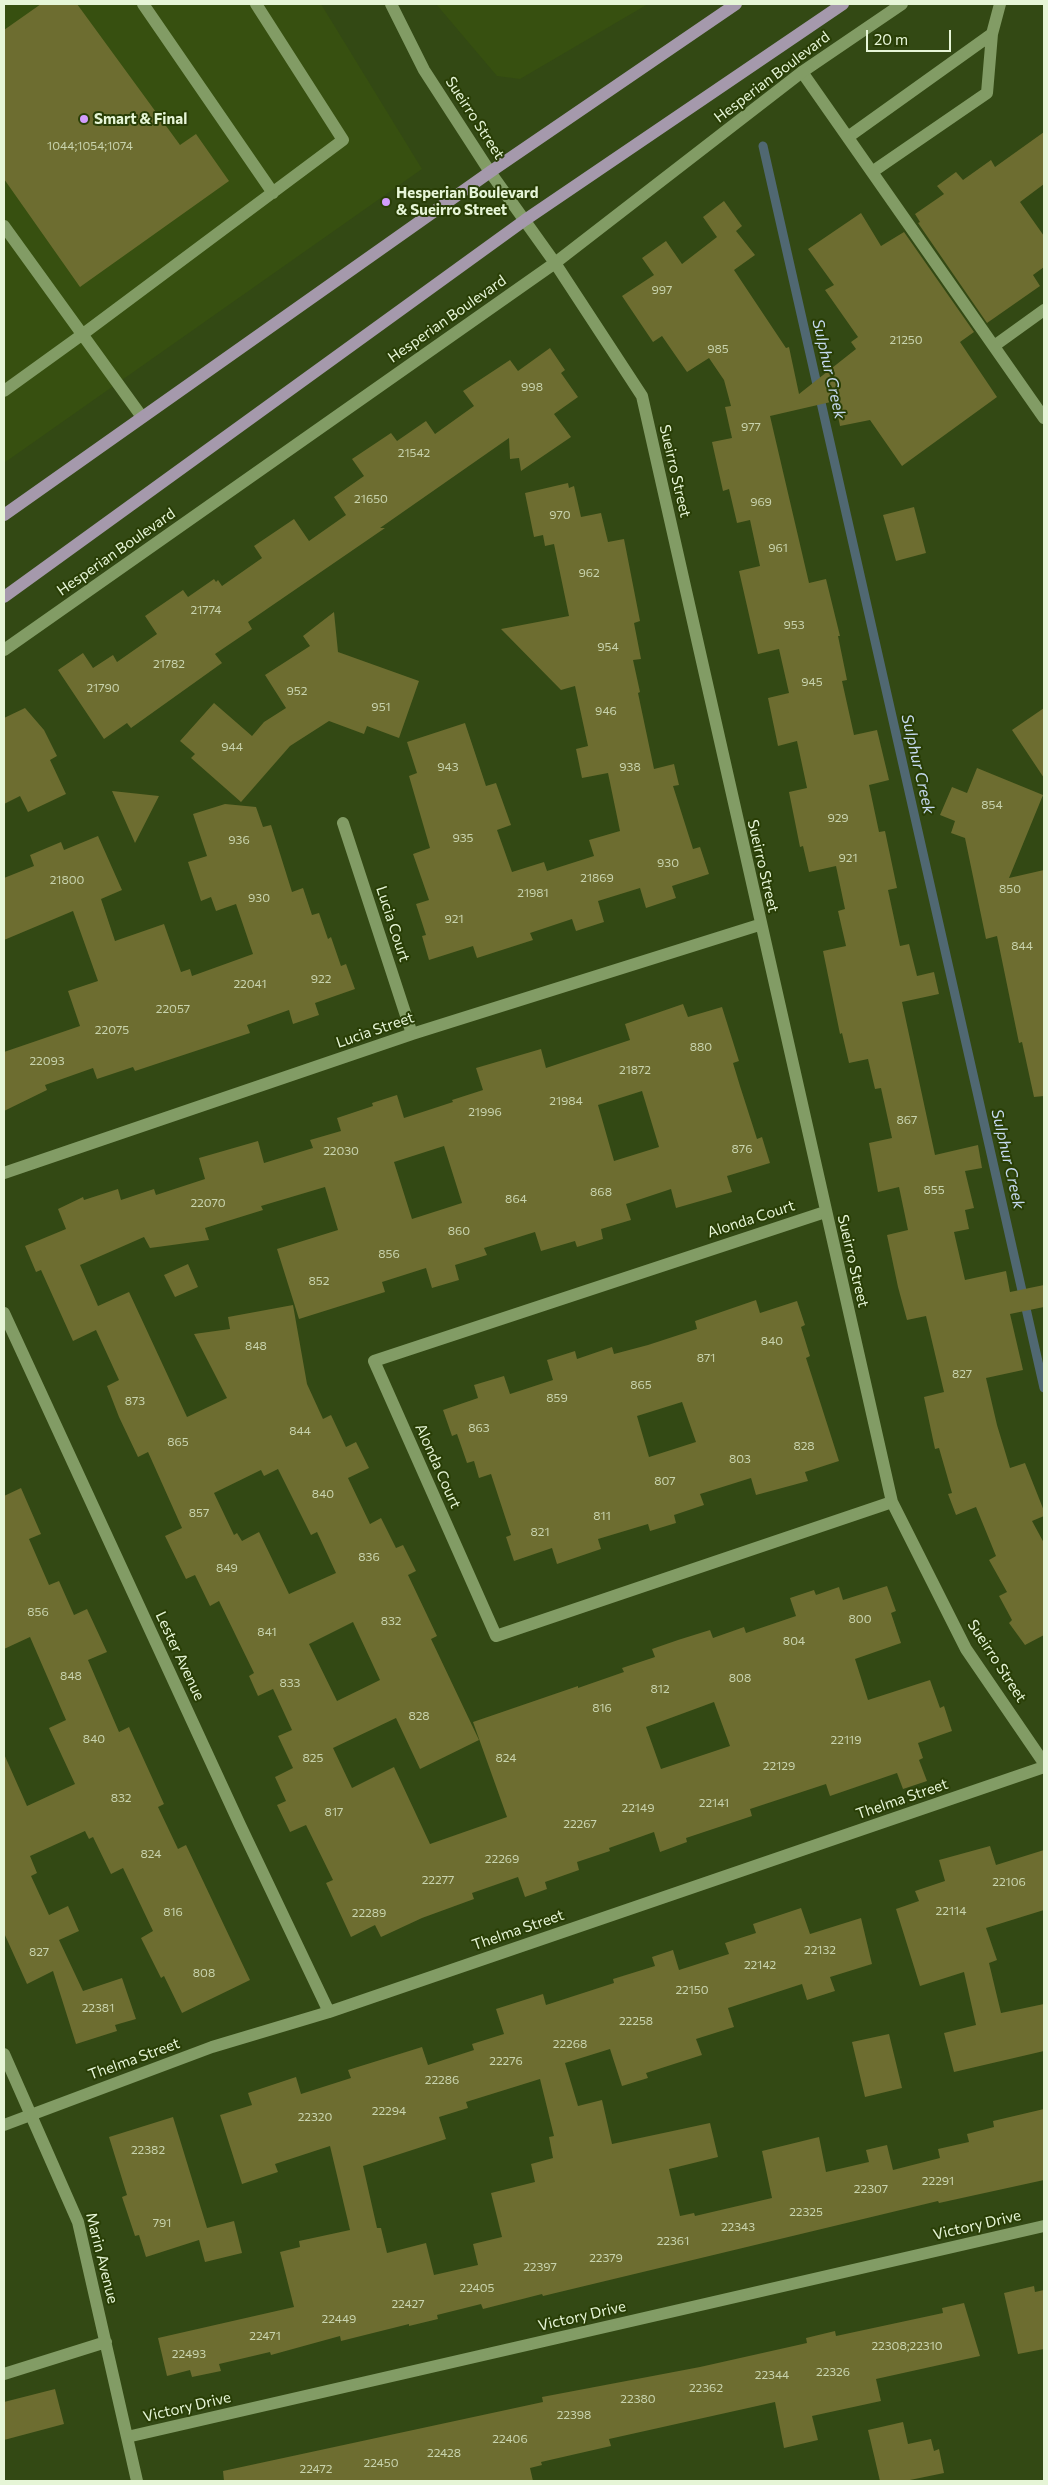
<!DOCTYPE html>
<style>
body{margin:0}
#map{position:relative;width:1048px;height:2485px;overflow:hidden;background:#334914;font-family:Commissioner,sans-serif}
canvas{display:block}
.frame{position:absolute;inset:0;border:5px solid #e6f5d7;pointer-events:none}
.scale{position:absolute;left:866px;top:30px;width:85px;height:22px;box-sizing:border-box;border:2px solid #e6f5d7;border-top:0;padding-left:6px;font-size:15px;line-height:18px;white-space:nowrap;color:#e6f5d7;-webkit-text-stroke:4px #293e06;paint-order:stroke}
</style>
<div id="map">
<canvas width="1048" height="2485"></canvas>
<div class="frame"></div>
<div class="scale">20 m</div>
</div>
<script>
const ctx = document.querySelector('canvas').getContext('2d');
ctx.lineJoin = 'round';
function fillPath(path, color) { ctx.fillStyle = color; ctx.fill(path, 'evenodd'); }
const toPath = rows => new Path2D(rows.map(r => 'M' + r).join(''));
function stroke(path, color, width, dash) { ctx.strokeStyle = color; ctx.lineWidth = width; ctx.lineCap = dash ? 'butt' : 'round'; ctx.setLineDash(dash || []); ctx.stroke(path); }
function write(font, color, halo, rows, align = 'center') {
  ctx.font = font + ' Commissioner,sans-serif'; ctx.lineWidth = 4; ctx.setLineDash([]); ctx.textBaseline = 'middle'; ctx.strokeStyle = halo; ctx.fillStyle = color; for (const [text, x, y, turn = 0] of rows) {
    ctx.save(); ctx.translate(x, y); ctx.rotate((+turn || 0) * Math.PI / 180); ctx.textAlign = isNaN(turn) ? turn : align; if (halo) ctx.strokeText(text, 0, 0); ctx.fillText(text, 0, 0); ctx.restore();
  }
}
fillPath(toPath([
 [4,4,321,4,422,169,4,463],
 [436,4,648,4,520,79,497,76]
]), '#375010');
stroke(toPath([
 [763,146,1044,1388]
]), '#506872', 9);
fillPath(toPath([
 [41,4,77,4,180,145,196,134,229,181,80,287,4,179,4,30],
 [1044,132,1044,184,1020,202,1044,236,1044,267,1033,275,1040,286,987,323,918,223,920,222,915,214,944,194,937,186,956,172,963,180,991,160,995,167],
 [724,201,742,226,736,231,755,255,734,270,786,348,789,347,799,394,856,349,851,342,858,337,825,290,834,285,808,249,861,213,881,246,904,232,974,332,960,342,997,397,902,466,870,420,840,426,835,401,770,416,809,583,826,579,840,636,838,636,847,680,842,681,854,735,877,730,889,780,869,785,879,832,885,831,897,888,888,890,900,946,909,944,917,976,934,972,939,994,902,1002,935,1155,978,1145,982,1168,965,1171,974,1208,965,1210,969,1229,954,1232,965,1280,1006,1271,1010,1292,1044,1285,1044,1307,1010,1314,1023,1370,986,1378,997,1425,1010,1468,1025,1463,1044,1511,1044,1516,1032,1521,1044,1543,1044,1635,1025,1645,1009,1623,1012,1620,999,1596,1007,1592,989,1560,996,1556,976,1507,956,1515,948,1494,952,1493,939,1448,935,1449,924,1397,944,1392,926,1316,907,1320,898,1287,887,1235,908,1230,899,1187,878,1192,869,1143,892,1138,881,1088,875,1089,868,1059,849,1063,842,1033,840,1034,823,951,846,946,838,911,845,909,836,866,809,872,803,846,800,847,789,792,807,788,797,741,778,746,768,698,789,693,779,649,758,654,739,571,760,566,750,520,737,523,729,489,723,491,712,442,732,438,725,407,731,406,724,380,709,358,687,372,662,336,653,342,622,296,654,275,642,258,666,241,682,264,717,237,703,217],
 [550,348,565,370,561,373,578,397,554,414,571,437,521,471,519,458,510,459,509,438,380,528,385,528,248,622,252,629,215,654,222,663,131,728,127,723,104,739,58,670,83,653,93,668,113,655,117,662,157,634,145,616,183,590,188,597,214,579,216,582,218,580,222,586,262,558,254,546,294,519,309,541,346,515,334,497,364,476,352,459,391,433,397,441,426,421,435,434,474,406,463,391,510,360,518,371],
 [568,483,569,488,574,486,581,517,601,513,608,542,624,539,640,621,634,623,641,659,633,660,640,692,638,693,654,769,674,764,679,785,673,786,693,849,700,847,709,874,672,886,676,898,646,908,640,888,598,901,604,922,576,931,572,919,530,933,533,940,477,958,473,946,429,960,422,936,426,935,416,904,429,900,413,854,430,848,409,776,417,773,407,742,465,723,486,786,496,783,511,825,497,830,512,872,544,862,547,871,594,856,589,840,620,831,608,773,582,778,576,749,588,746,575,686,561,690,501,629,569,616,554,544,545,546,543,535,534,537,525,493],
 [914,507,926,553,896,561,883,515],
 [334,612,338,652,419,681,399,738,367,726,364,734,329,721,290,746,241,802,191,758,195,754,180,741,214,703,252,736,264,722,286,708,265,675,310,646,303,636],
 [25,708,44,730,57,756,50,760,66,794,28,812,20,796,4,804,4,718],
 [1044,708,1044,778,1012,730],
 [977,768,1043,795,1009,878,1044,870,1044,1096,1034,1097,1022,1042,1019,1043,997,936,986,939,965,838,951,833,955,821,940,815,952,787,967,793],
 [112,791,159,796,135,843],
 [225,804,256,807,263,827,271,825,292,892,303,888,312,915,319,913,328,939,331,937,341,966,346,964,355,989,315,1003,319,1015,293,1024,289,1010,247,1025,250,1033,135,1071,133,1067,97,1079,93,1068,45,1085,47,1090,4,1111,4,1052,80,1026,68,991,98,981,73,911,4,940,4,878,34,866,30,855,61,842,64,850,98,836,122,890,101,899,115,941,164,924,181,972,190,969,192,976,253,954,236,904,216,911,211,897,201,901,188,862,207,856,193,814],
 [683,1004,688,1017,722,1007,739,1061,733,1063,740,1086,757,1139,762,1137,770,1163,727,1176,732,1192,676,1208,671,1189,626,1204,631,1220,601,1229,603,1239,577,1247,575,1241,541,1251,535,1232,484,1248,487,1255,455,1265,459,1280,432,1288,426,1268,382,1282,385,1292,299,1319,277,1249,338,1230,325,1187,261,1206,263,1210,205,1228,209,1240,150,1248,144,1237,80,1265,98,1306,129,1292,187,1417,227,1398,194,1334,230,1329,228,1317,293,1305,307,1384,323,1419,331,1415,346,1447,356,1442,369,1468,348,1478,370,1524,381,1518,396,1548,403,1545,416,1571,408,1575,437,1636,431,1639,479,1740,420,1769,396,1718,333,1748,352,1788,394,1767,430,1844,507,1817,473,1722,578,1686,578,1688,624,1672,622,1668,655,1657,652,1649,678,1640,710,1630,713,1638,744,1627,746,1633,796,1616,790,1598,814,1590,816,1595,839,1587,843,1600,887,1586,896,1611,891,1613,901,1643,855,1659,868,1700,930,1680,940,1708,944,1706,952,1731,918,1743,923,1758,919,1760,927,1781,903,1789,897,1773,830,1796,826,1784,750,1809,752,1816,686,1838,687,1842,660,1852,654,1832,609,1848,610,1851,577,1862,579,1870,545,1882,547,1889,525,1897,518,1877,472,1893,474,1899,422,1918,381,1937,375,1925,351,1937,326,1883,333,1880,306,1825,290,1832,277,1805,286,1801,275,1777,293,1768,278,1736,292,1730,273,1689,258,1696,249,1676,254,1673,219,1601,210,1606,195,1575,186,1579,165,1536,182,1528,148,1452,138,1457,119,1417,107,1386,119,1380,96,1330,73,1341,41,1270,36,1272,25,1246,66,1229,58,1209,83,1197,84,1200,118,1189,121,1200,154,1189,156,1195,205,1179,199,1158,258,1141,264,1163,313,1148,310,1140,341,1131,337,1118,373,1106,372,1103,397,1095,404,1118,453,1102,452,1100,483,1090,476,1068,541,1049,546,1068,630,1040,625,1024],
 [642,1091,659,1147,614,1161,598,1105],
 [444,1146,462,1203,412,1219,394,1162],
 [278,1469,311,1535,317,1532,336,1573,289,1594,259,1532,242,1541,237,1533,234,1535,214,1493,261,1470,264,1476],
 [353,1622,380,1680,337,1701,309,1644],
 [714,1702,730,1746,661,1769,646,1727],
 [188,1264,198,1287,175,1297,164,1275],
 [756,1300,760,1313,797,1301,805,1325,801,1327,810,1356,806,1358,839,1461,805,1472,808,1481,756,1495,751,1478,700,1494,704,1505,674,1515,676,1523,650,1531,648,1524,598,1539,601,1549,557,1564,552,1548,514,1561,506,1537,511,1535,491,1474,479,1478,474,1461,467,1463,457,1434,452,1436,443,1410,478,1398,474,1385,504,1376,510,1394,553,1380,547,1360,575,1351,577,1359,612,1347,614,1354,648,1345,697,1329,695,1321],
 [682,1402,696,1442,649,1457,637,1416],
 [21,1488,41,1534,29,1539,49,1585,59,1581,74,1615,87,1609,107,1652,88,1660,119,1732,129,1727,164,1804,158,1807,178,1849,186,1845,250,1980,182,2013,164,1976,161,1978,141,1938,153,1931,123,1868,111,1874,93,1837,89,1839,85,1831,30,1856,37,1873,31,1876,49,1915,68,1906,79,1931,59,1940,83,1991,122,1978,136,2019,115,2025,117,2031,76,2044,53,1971,27,1984,4,1933,4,1754,27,1806,75,1784,49,1728,66,1720,30,1637,4,1649,4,1496],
 [990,1846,996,1865,1044,1850,1044,1910,986,1928,997,1960,989,1963,1001,2013,1044,2004,1044,2051,954,2072,944,2033,976,2025,964,1972,920,1986,896,1909,919,1901,915,1891,945,1881,939,1860],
 [801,1908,810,1934,861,1918,872,1964,830,1977,835,1991,807,2000,802,1984,728,2008,734,2027,696,2039,702,2055,646,2073,648,2078,622,2086,610,2049,565,2063,578,2106,602,2100,612,2144,710,2123,718,2157,669,2169,680,2216,694,2213,695,2216,772,2198,762,2151,819,2137,826,2172,869,2162,866,2150,887,2145,893,2170,940,2158,938,2149,969,2142,967,2134,994,2127,993,2121,1044,2109,1044,2180,939,2203,938,2201,543,2296,542,2294,483,2309,481,2304,437,2315,438,2319,409,2326,409,2324,341,2341,340,2336,271,2355,270,2352,219,2364,221,2371,192,2377,190,2370,167,2376,158,2338,294,2307,280,2252,300,2247,299,2241,350,2230,330,2146,275,2164,278,2172,242,2184,220,2115,252,2105,248,2093,296,2077,301,2094,351,2078,348,2070,422,2047,428,2065,474,2050,472,2044,504,2034,496,2009,543,1994,546,2005,614,1983,613,1979,655,1966,652,1957,673,1950,679,1970,729,1954,725,1943,756,1933,753,1924],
 [540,2079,554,2136,549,2137,553,2158,531,2164,535,2182,491,2193,502,2237,473,2244,478,2265,434,2275,426,2243,387,2253,381,2228,377,2228,363,2166,446,2139,439,2117,468,2108,466,2102],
 [889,2034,902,2088,865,2097,852,2042],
 [173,2117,207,2228,234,2221,242,2253,205,2262,199,2240,146,2257,139,2235,135,2236,122,2197,127,2195,109,2137],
 [1034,2286,1035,2292,1044,2290,1044,2349,1018,2354,1004,2293],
 [964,2303,980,2356,876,2379,881,2401,812,2416,818,2440,784,2448,775,2402,609,2439,611,2446,541,2462,542,2465,530,2468,533,2481,224,2481,223,2471,543,2402,542,2397,700,2367,807,2343,806,2338,835,2331,836,2336,943,2313,942,2308],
 [55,2389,64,2424,4,2440,4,2402],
 [903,2422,908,2444,931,2439,934,2451,939,2449,944,2473,905,2481,880,2481,868,2430]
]), '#6d6d30');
stroke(toPath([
 [143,4,273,193],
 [802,72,1044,418],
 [848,137,992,34],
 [872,172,987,93,992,34,1000,4],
 [4,226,142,417],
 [994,346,1044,310],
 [4,391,83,334,343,140,256,4]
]), '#829c65', 12);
stroke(toPath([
 [391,4,424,70,490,172,555,263,642,396,892,1502,966,1649,1044,1763],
 [4,650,555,263,802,72,902,4],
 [343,823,412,1034],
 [4,1173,412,1034,759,925],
 [825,1212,374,1361,496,1636,892,1502],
 [4,1313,240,1825,329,2012],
 [4,2054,78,2222,137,2481],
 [4,2125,212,2047,329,2012,1044,1767],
 [4,2374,106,2342],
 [127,2437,1044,2226]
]), '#829c65', 12);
stroke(toPath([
 [4,515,490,172,736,4],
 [4,597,525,220,843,4]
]), '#a599ac', 12);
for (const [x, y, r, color] of [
 [84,119,5,"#d29dfd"],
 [386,202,5,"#d29dfd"]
]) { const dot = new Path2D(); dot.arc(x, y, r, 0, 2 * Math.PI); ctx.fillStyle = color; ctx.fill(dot); stroke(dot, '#293e06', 2); }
write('12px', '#c8d3ad', null, [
 ["1044;1054;1074",90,146],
 ["997",662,290],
 ["21250",906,340],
 ["985",718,349],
 ["998",532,387],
 ["977",751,427],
 ["21542",414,453],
 ["21650",371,499],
 ["969",761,502],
 ["970",560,515],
 ["961",778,548],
 ["962",589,573],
 ["21774",206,610],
 ["953",794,625],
 ["954",608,647],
 ["21782",169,664],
 ["945",812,682],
 ["21790",103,688],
 ["952",297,691],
 ["951",381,707],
 ["946",606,711],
 ["944",232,747],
 ["943",448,767],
 ["938",630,767],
 ["854",992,805],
 ["929",838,818],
 ["935",463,838],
 ["936",239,840],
 ["921",848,858],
 ["930",668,863],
 ["21869",597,878],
 ["21800",67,880],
 ["850",1010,889],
 ["21981",533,893],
 ["930",259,898],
 ["921",454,919],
 ["844",1022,946],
 ["922",321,979],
 ["22041",250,984],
 ["22057",173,1009],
 ["22075",112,1030],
 ["880",701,1047],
 ["22093",47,1061],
 ["21872",635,1070],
 ["21984",566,1101],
 ["21996",485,1112],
 ["867",907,1120],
 ["876",742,1149],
 ["22030",341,1151],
 ["855",934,1190],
 ["868",601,1192],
 ["864",516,1199],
 ["22070",208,1203],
 ["860",459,1231],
 ["856",389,1254],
 ["852",319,1281],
 ["840",772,1341],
 ["848",256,1346],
 ["871",706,1358],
 ["827",962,1374],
 ["865",641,1385],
 ["859",557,1398],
 ["873",135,1401],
 ["863",479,1428],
 ["844",300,1431],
 ["865",178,1442],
 ["828",804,1446],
 ["803",740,1459],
 ["807",665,1481],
 ["840",323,1494],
 ["857",199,1513],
 ["811",602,1516],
 ["821",540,1532],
 ["836",369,1557],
 ["849",227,1568],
 ["856",38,1612],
 ["800",860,1619],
 ["832",391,1621],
 ["841",267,1632],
 ["804",794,1641],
 ["848",71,1676],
 ["808",740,1678],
 ["833",290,1683],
 ["812",660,1689],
 ["816",602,1708],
 ["828",419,1716],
 ["840",94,1739],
 ["22119",846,1740],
 ["825",313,1758],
 ["824",506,1758],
 ["22129",779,1766],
 ["832",121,1798],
 ["22141",714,1803],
 ["22149",638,1808],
 ["817",334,1812],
 ["22267",580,1824],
 ["824",151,1854],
 ["22269",502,1859],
 ["22277",438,1880],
 ["22106",1009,1882],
 ["22114",951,1911],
 ["816",173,1912],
 ["22289",369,1913],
 ["22132",820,1950],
 ["827",39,1952],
 ["22142",760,1965],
 ["808",204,1973],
 ["22150",692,1990],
 ["22381",98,2008],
 ["22258",636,2021],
 ["22268",570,2044],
 ["22276",506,2061],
 ["22286",442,2080],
 ["22294",389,2111],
 ["22320",315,2117],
 ["22382",148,2150],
 ["22291",938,2181],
 ["22307",871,2189],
 ["22325",806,2212],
 ["791",162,2223],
 ["22343",738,2227],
 ["22361",673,2241],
 ["22379",606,2258],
 ["22397",540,2267],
 ["22405",477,2288],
 ["22427",408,2304],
 ["22449",339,2319],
 ["22471",265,2336],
 ["22308;22310",907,2346],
 ["22493",189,2354],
 ["22326",833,2372],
 ["22344",772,2375],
 ["22362",706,2388],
 ["22380",638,2399],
 ["22398",574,2415],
 ["22406",510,2439],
 ["22428",444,2453],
 ["22450",381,2463],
 ["22472",316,2469]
]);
write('15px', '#e6f5d7', '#293e06', [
 ["Hesperian Boulevard",772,77,-37],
 ["Sueirro Street",475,118,57],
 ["Hesperian Boulevard",447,319,-35],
 ["Sueirro Street",675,471,77],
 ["Hesperian Boulevard",116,552,-35],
 ["Sueirro Street",763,866,77],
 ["Lucia Court",393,924,72],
 ["Lucia Street",375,1030,-19],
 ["Alonda Court",751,1219,-18],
 ["Sueirro Street",853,1261,77],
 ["Alonda Court",438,1466,66],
 ["Lester Avenue",180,1656,65],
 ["Sueirro Street",997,1661,57],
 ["Thelma Street",902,1799,-19],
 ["Thelma Street",518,1930,-19],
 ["Thelma Street",134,2059,-20],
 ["Victory Drive",977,2225,-13],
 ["Marin Avenue",102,2258,76],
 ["Victory Drive",582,2316,-13],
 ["Victory Drive",187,2407,-13]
]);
write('bold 15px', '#e6f5d7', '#293e06', [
 ["Smart & Final",94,119],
 ["Hesperian Boulevard",396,193],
 ["& Sueirro Street",396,210]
], 'left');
write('italic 16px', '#c5d9ee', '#293e06', [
 ["Sulphur Creek",829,369,77],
 ["Sulphur Creek",918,764,77],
 ["Sulphur Creek",1008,1159,77]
]);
</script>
